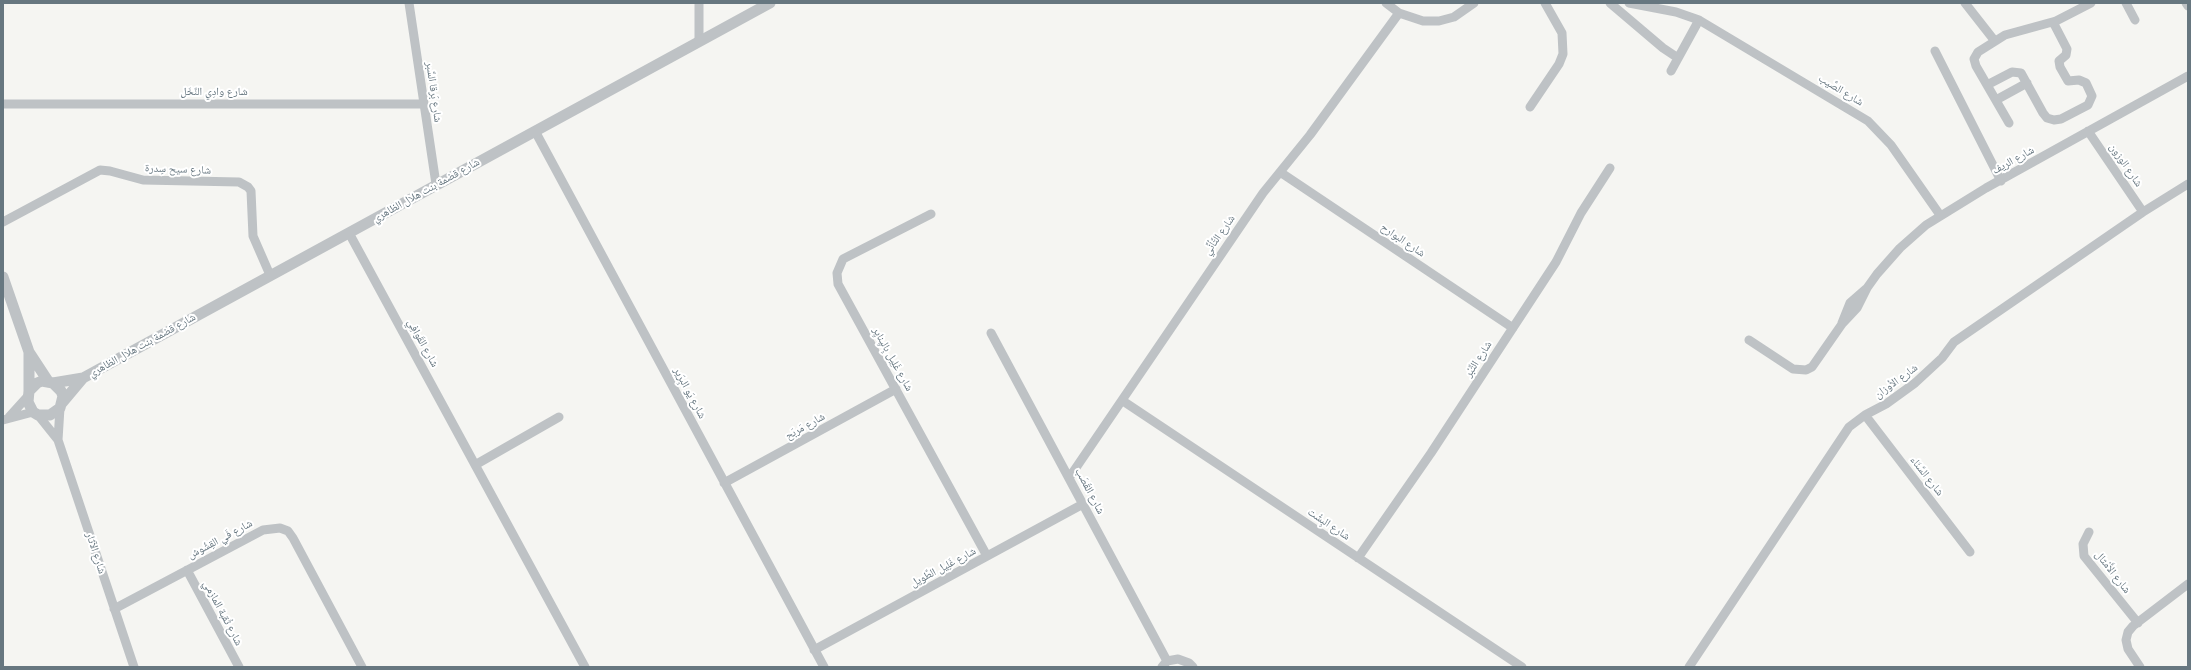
<!DOCTYPE html>
<meta charset="utf-8">
<style>
body{margin:0}
#map{position:relative;width:2191px;height:670px;overflow:hidden;background:#f5f5f2;font-family:"Golos Text",sans-serif}
canvas{display:block}
.frame{position:absolute;inset:0;border:4px solid #677780;pointer-events:none}
</style>
<div id="map">
<canvas width="2191" height="670"></canvas>
<div class="frame"></div>
</div>
<script>
const ctx = document.querySelector('canvas').getContext('2d');
ctx.lineJoin = 'round';
const toPath = rows => new Path2D(rows.map(r => 'M' + r).join(''));
function stroke(path, color, width, dash) { ctx.strokeStyle = color; ctx.lineWidth = width; ctx.lineCap = dash ? 'butt' : 'round'; ctx.setLineDash(dash || []); ctx.stroke(path); }
function write(font, color, halo, rows, align = 'center') {
  ctx.font = font + ' "Golos Text","Noto Naskh Arabic",sans-serif'; ctx.lineWidth = 4; ctx.setLineDash([]); ctx.textBaseline = 'middle'; ctx.strokeStyle = halo; ctx.fillStyle = color; for (const [text, x, y, turn = 0] of rows) {
    ctx.save(); ctx.translate(x, y); ctx.rotate((+turn || 0) * Math.PI / 180); ctx.textAlign = isNaN(turn) ? turn : align; if (halo) ctx.strokeText(text, 0, 0); ctx.fillText(text, 0, 0); ctx.restore();
  }
}
stroke(toPath([
 [409,3,436,184],
 [1386,3,1399,13,1423,21,1439,21,1454,17,1474,3],
 [1610,3,1663,48,1678,58],
 [1629,3,1676,12,1699,20,1868,121,1891,145,1940,215],
 [1965,3,1994,40],
 [2126,3,2135,20],
 [2186,3,2188,6],
 [699,41,699,3],
 [1935,51,2001,181],
 [1671,71,1699,20],
 [1987,85,2012,72,2021,73,2043,113,2047,118,2054,120,2061,119,2088,105,2092,96,2086,83,2079,80,2068,81,2060,67,2059,61,2066,55,2067,49,2053,22],
 [1996,100,2027,83],
 [3,104,424,104],
 [1530,107,1559,64,1563,54,1562,33,1545,3],
 [2009,123,1976,66,1974,59,1978,52,2005,35,2056,21,2091,3],
 [535,131,824,667],
 [2088,131,2143,212],
 [1280,172,1513,328],
 [931,214,843,259,837,273,838,284,987,556],
 [3,222,100,170,110,171,143,180,239,182,248,187,251,191,253,236,270,275],
 [349,233,585,667],
 [1842,323,1850,303,1866,289],
 [991,333,1167,661],
 [1749,340,1793,369,1806,370,1812,367,1842,324,1857,308,1867,288,1877,274,1900,248,1926,225,1986,188,2188,76],
 [1123,401,1522,667],
 [38,415,58,440,134,667],
 [1865,415,1970,552],
 [9,417,28,396],
 [3,420,33,412],
 [58,440,60,408],
 [475,465,559,417],
 [1069,478,1263,193,1310,135,1399,13],
 [724,483,896,389],
 [2089,532,2083,544,2084,556,2138,623],
 [1358,558,1431,453,1556,262,1581,213,1610,168],
 [187,570,239,667],
 [114,609,263,530,280,528,288,531,293,538,362,667],
 [814,650,1083,504],
 [1162,667,1167,661,1178,659,1189,663,1193,667],
 [1689,667,1849,427,1865,415,1886,404,1915,383,1942,358,1954,342,2143,212,2188,184],
 [2140,667,2128,649,2126,640,2128,632,2133,626,2188,584]
]), '#bec2c5', 9);
stroke(toPath([
 [3,277,29,352,48,381],
 [29,353,29,391],
 [53,383,61,391,63,396,60,408,50,415,38,415,33,412,28,402,29,391,37,383,42,381,53,383,83,378,770,3],
 [62,403,83,378]
]), '#bec2c5', 11);
write('11px', '#677780', '#fff', [
 ["شارع الصَّيب",1841,90,31],
 ["شارع وادِي النَّخَل",214,92],
 ["شارع بَرقا السَّبر",434,92,82],
 ["شارع الريف",2013,160,-29],
 ["شارع الوزون",2126,165,56],
 ["شارع سيح سِدرة",178,169,2],
 ["شارع قضمة بنت هلال الظاهري",426,190,-29],
 ["شارع التَّأنِّي",1219,235,-55],
 ["شارع البوارح",1403,240,34],
 ["شارع القَوافِي",423,343,61],
 ["شارع قضمة بنت هلال الظاهري",142,345,-29],
 ["شارع غَلِيل بِاليِنايِر",893,359,61],
 ["شارع التِّبْر",1478,359,-57],
 ["شارع الأوزان",1896,381,-36],
 ["شارع يَو البِرَير",690,393,62],
 ["شارع مَربَح",805,426,-29],
 ["شارع السَّنَاء",1927,476,52],
 ["شارع القَصَب",1090,491,62],
 ["شارع البِشْت",1329,524,34],
 ["شارع فَي القِشُوش",220,539,-28],
 ["شارع الآثار",96,553,72],
 ["شارع غَلِيل الطَّويل",943,567,-28],
 ["شارع الأَمْثال",2113,572,52],
 ["شارع ثُقبة المازمي",223,613,62]
]);
</script>
